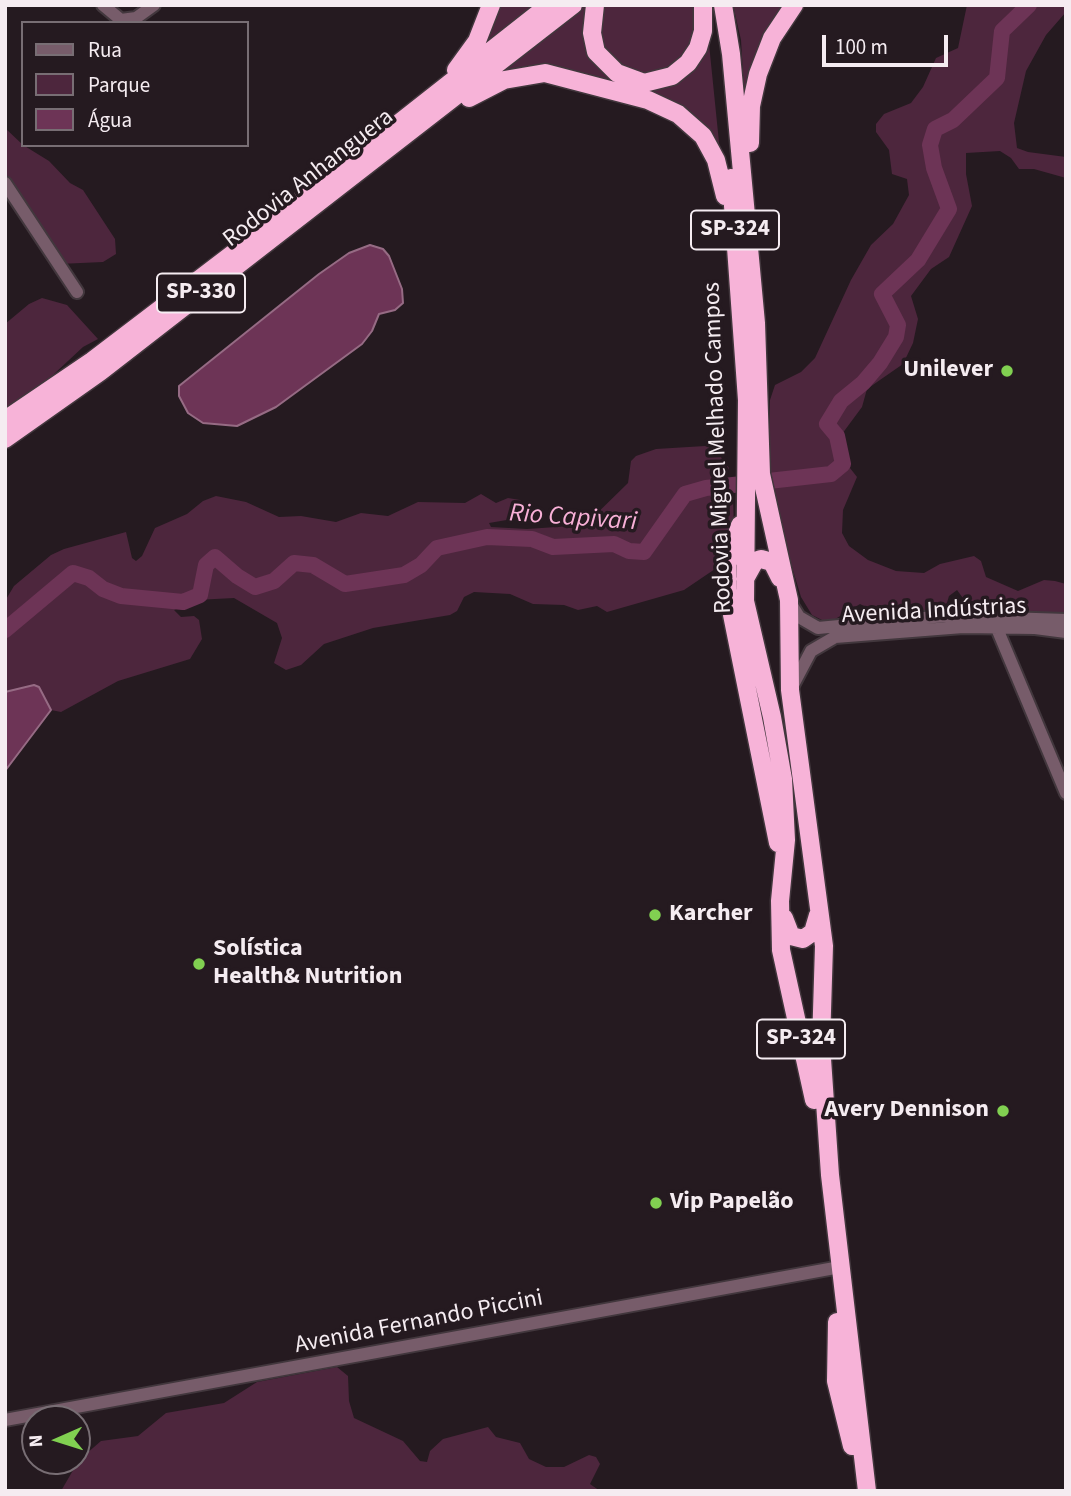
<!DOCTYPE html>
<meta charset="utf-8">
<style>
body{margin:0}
#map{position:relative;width:1071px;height:1496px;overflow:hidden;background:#251a20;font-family:"Source Sans 3",sans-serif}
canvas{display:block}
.frame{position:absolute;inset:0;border:7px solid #f5ecf1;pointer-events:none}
.legend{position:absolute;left:21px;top:21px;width:228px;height:126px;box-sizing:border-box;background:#251a20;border:2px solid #786e74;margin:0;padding:9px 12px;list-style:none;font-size:21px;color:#f5ecf1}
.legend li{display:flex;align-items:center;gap:14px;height:35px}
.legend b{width:35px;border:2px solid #786e74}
.north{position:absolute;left:21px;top:1405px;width:70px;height:70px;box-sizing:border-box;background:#251a20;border:2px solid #786e74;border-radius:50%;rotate:267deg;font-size:19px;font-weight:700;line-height:28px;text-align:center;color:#f5ecf1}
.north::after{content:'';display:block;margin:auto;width:24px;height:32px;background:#81d051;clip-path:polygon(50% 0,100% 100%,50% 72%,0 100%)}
.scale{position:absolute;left:822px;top:35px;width:126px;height:32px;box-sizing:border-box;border:4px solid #f5ecf1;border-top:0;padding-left:9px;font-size:21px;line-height:24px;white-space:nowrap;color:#f5ecf1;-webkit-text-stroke:5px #251a20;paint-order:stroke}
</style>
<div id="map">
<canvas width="1071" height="1496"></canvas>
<div class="frame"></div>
<ul class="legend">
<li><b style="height:9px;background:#775c6a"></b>Rua</li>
<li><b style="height:19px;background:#4d263d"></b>Parque</li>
<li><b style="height:19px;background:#6d3456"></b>Água</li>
</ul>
<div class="north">N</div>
<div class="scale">100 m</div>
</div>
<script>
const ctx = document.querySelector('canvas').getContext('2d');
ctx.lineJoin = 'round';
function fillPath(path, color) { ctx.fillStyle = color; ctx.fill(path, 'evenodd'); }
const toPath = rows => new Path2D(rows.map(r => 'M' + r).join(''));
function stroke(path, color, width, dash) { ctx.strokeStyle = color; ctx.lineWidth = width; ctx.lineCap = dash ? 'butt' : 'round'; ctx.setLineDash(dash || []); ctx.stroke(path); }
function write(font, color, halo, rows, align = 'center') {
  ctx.font = font + ' "Source Sans 3",sans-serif'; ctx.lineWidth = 7; ctx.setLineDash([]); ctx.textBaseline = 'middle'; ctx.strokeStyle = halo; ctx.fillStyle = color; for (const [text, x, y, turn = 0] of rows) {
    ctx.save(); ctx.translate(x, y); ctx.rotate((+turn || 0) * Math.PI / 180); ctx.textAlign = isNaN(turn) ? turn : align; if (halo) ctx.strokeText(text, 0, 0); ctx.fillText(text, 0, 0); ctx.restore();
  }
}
fillPath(toPath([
 [495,5,536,5,478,53],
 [585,5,591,5,588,48,655,86,708,34,720,152,690,117,505,70],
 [602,5,698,5,690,51,664,73,633,75,600,50],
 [733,5,786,5,751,68,744,91,741,40],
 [967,5,1066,5,1066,12,1046,35,1026,71,1014,123,1017,148,1028,152,1066,157,1066,178,1034,169,1019,169,1011,158,1000,151,966,153,966,174,972,206,949,257,931,269,911,296,918,319,913,343,903,364,867,389,862,407,842,434,843,459,857,477,843,510,842,533,849,546,868,560,896,571,924,573,940,564,974,556,981,561,986,577,1018,591,1044,580,1055,581,1066,584,1066,613,977,610,968,605,957,590,949,596,946,606,929,612,905,613,890,604,876,612,860,604,832,621,822,620,812,615,801,597,780,527,769,462,770,400,775,385,801,372,815,358,851,280,871,245,893,224,909,195,907,179,892,174,889,150,876,132,876,124,884,114,911,103,923,87,936,58,958,48],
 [5,128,23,145,49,161,70,183,83,190,115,239,116,254,103,262,59,264,5,184],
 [42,298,67,305,98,339,83,347,54,374,52,380,5,416,5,324,29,304],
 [705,446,715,449,729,468,725,478,708,486,730,493,733,499,734,528,727,553,715,569,684,590,607,612,597,606,578,610,564,605,533,604,510,594,474,592,464,597,457,611,450,615,373,628,324,644,301,665,286,670,274,663,282,638,277,623,234,598,196,600,174,610,181,617,194,616,199,620,202,639,190,659,118,681,61,712,51,710,39,687,34,685,5,692,5,601,14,586,51,555,64,549,126,532,132,558,136,561,142,556,155,528,187,514,203,501,216,496,246,502,279,517,301,516,336,522,361,513,388,516,418,502,465,503,481,494,496,503,508,498,520,500,532,511,530,516,489,523,491,527,527,529,571,526,581,529,628,483,631,461,636,456,656,449],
 [337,1367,348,1376,349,1401,354,1418,403,1441,420,1461,427,1462,430,1451,443,1439,488,1427,496,1437,520,1443,529,1459,546,1467,564,1467,589,1455,596,1457,600,1464,590,1484,600,1491,61,1491,79,1460,101,1441,138,1436,166,1413,224,1403,257,1382]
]), '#4d263d');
const water = toPath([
 [370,245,383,249,389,256,402,289,403,303,395,310,379,314,372,331,362,344,276,407,237,426,203,423,188,413,179,396,179,386,319,274,349,253,370,245],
 [34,685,39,687,51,710,5,771,5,692,34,685]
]);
fillPath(water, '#6d3456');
stroke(water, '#966b84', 2);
stroke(toPath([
 [5,630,73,573,89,578,103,589,121,596,183,602,200,595,206,565,215,557,237,576,255,587,274,581,294,563,313,565,345,584,404,575,421,565,437,548,487,537,532,539,553,547,614,544,629,551,644,552,685,494,706,488,831,474,843,464,837,436,827,424,841,401,863,383,880,363,896,337,898,325,882,294,918,260,949,209,934,168,930,145,935,129,953,120,997,78,1002,31,1029,5]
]), '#6d3456', 16);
const minor = toPath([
 [103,5,121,20,136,18,154,5],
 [5,183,77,292],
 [791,604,799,617,818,628,945,616,1066,620],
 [993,619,1066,793],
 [792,687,811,651,835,637,963,627,1035,628,1066,632],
 [5,1420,840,1267]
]);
const highway = toPath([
 [595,5,592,33,596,52,617,73,644,83,672,76,688,63,698,48,703,31,703,5],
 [723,5,731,54,756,323,761,474,789,600,790,690,824,946,821,1044,830,1175,867,1491],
 [456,70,477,41,491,5],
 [469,98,504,80,545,73,648,100,678,114,703,136,716,160,725,196],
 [750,143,751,106,758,74,772,38,794,5],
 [731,178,747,400,745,601,772,717,783,779,786,840,780,901,781,950,814,1100],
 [5,420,92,361,243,246,549,5],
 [5,439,100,372,573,5],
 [740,525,727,564,727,590,778,843],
 [745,579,755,561,761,559,772,562,780,578],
 [784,918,791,936,803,939,813,932,818,915],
 [837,1322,836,1381,852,1446]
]);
stroke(minor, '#42373d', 16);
stroke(highway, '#42373d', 21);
stroke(minor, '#775c6a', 12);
stroke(highway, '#f7b3d8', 18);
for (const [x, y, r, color] of [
 [1007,371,7,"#81d051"],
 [655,915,7,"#81d051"],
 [199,964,7,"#81d051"],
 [1003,1111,7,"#81d051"],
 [656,1203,7,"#81d051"]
]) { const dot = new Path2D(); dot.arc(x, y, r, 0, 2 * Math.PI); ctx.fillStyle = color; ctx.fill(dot); stroke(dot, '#251a20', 2.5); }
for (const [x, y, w] of [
 [735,230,88],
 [201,293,88],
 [801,1039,88]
]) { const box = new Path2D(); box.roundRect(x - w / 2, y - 19.5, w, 39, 5); ctx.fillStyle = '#251a20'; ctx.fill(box); stroke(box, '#f5ecf1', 2); }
write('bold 23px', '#f5ecf1', null, [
 ["SP-324",735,230],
 ["SP-330",201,293],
 ["SP-324",801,1039]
]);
write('24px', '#f5ecf1', '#251a20', [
 ["Rodovia Anhanguera",309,179,-38],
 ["Rodovia Miguel Melhado Campos",719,448,-92],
 ["Avenida Indústrias",934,612,-3],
 ["Avenida Fernando Piccini",419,1323,-11]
]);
write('bold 24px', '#f5ecf1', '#251a20', [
 ["Unilever",993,371,"right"],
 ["Karcher",669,915],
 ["Solística",213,950],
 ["Health& Nutrition",213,978],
 ["Avery Dennison",989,1111,"right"],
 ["Vip Papelão",670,1203]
], 'left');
write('italic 26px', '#f8b0d7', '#251a20', [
 ["Rio Capivari",573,519,4]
]);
</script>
